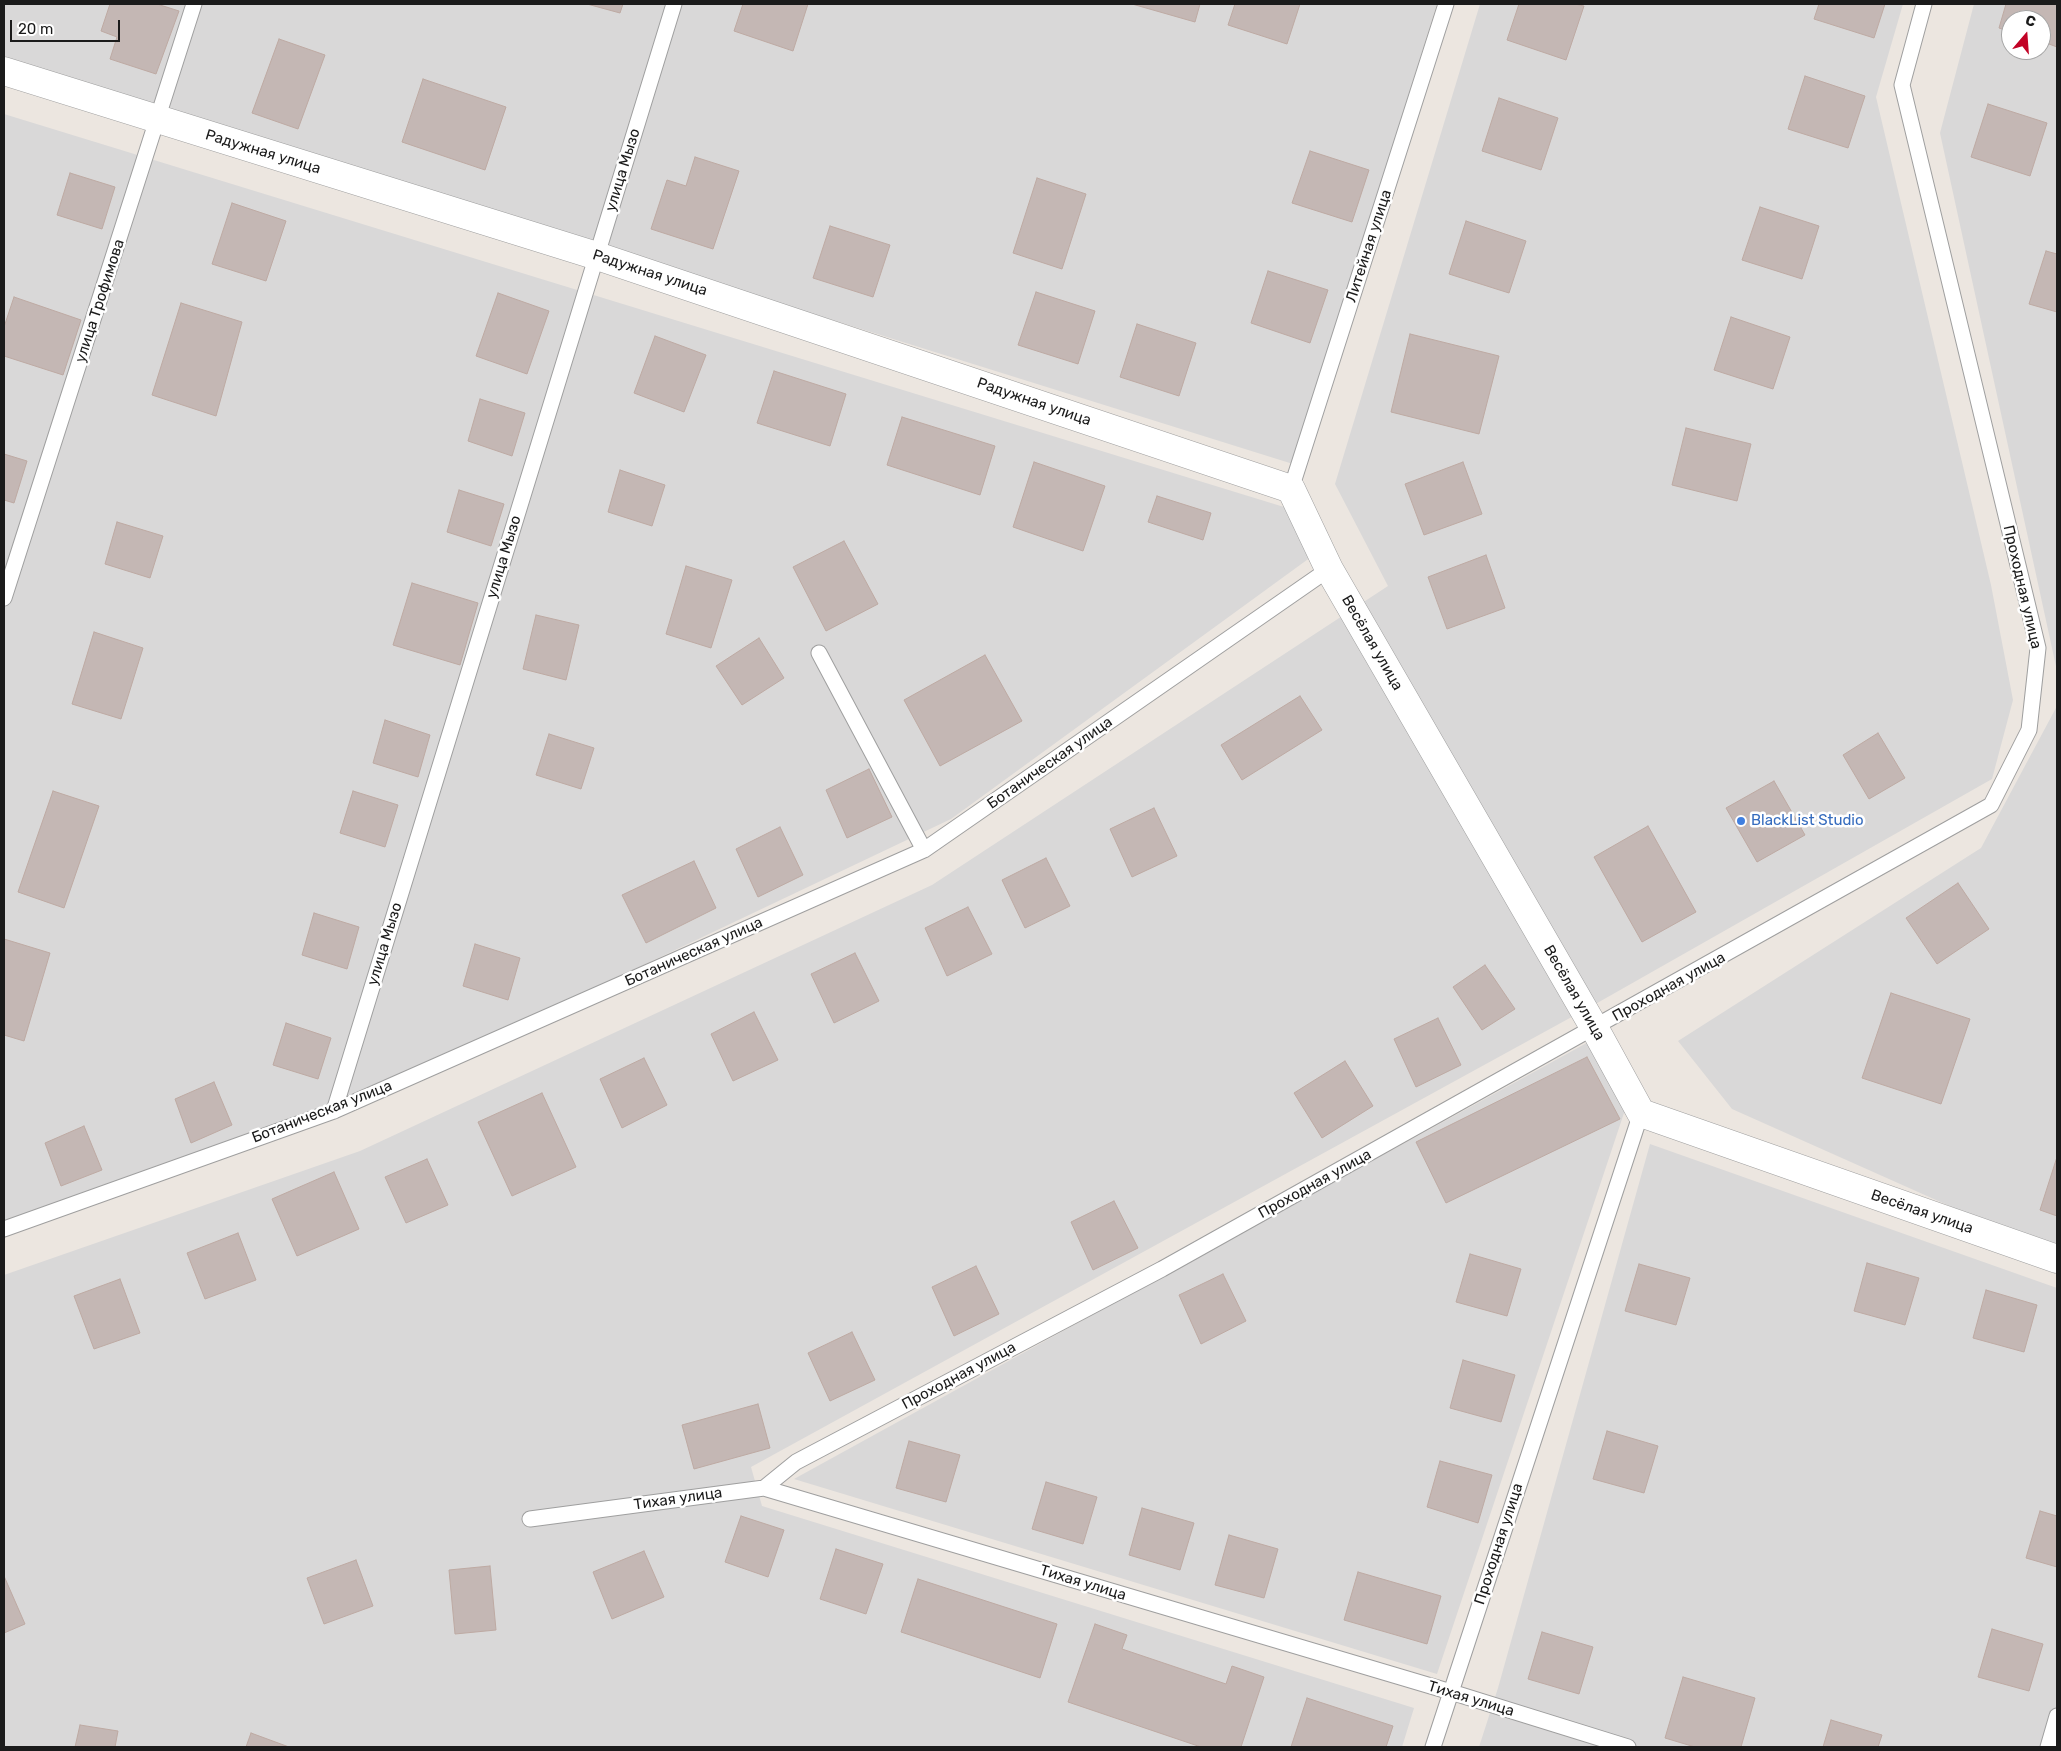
<!DOCTYPE html>
<meta charset="utf-8">
<style>
body{margin:0}
#map{position:relative;width:2061px;height:1751px;overflow:hidden;background:#ece6e0;font-family:Rubik,sans-serif}
canvas{display:block}
.frame{position:absolute;inset:0;border:5px solid #1b1b1b;pointer-events:none}
.north{position:absolute;left:2001px;top:10px;width:50px;height:50px;box-sizing:border-box;background:#fff;border:1px solid #a4a4a4;border-radius:50%;rotate:18deg;font-size:14px;font-weight:700;line-height:20px;text-align:center;color:#1b1b1b}
.north::after{content:'';display:block;margin:auto;width:18px;height:22px;background:#c20326;clip-path:polygon(50% 0,100% 100%,50% 72%,0 100%)}
.scale{position:absolute;left:10px;top:20px;width:110px;height:22px;box-sizing:border-box;border:2px solid #1b1b1b;border-top:0;padding-left:6px;font-size:15px;line-height:18px;white-space:nowrap;color:#1b1b1b;-webkit-text-stroke:4px #fff;paint-order:stroke}
</style>
<div id="map">
<canvas width="2061" height="1751"></canvas>
<div class="frame"></div>
<div class="north">С</div>
<div class="scale">20 m</div>
</div>
<script>
const ctx = document.querySelector('canvas').getContext('2d');
ctx.lineJoin = 'round';
function fillPath(path, color) { ctx.fillStyle = color; ctx.fill(path, 'evenodd'); }
const toPath = rows => new Path2D(rows.map(r => 'M' + r).join(''));
function stroke(path, color, width, dash) { ctx.strokeStyle = color; ctx.lineWidth = width; ctx.lineCap = dash ? 'butt' : 'round'; ctx.setLineDash(dash || []); ctx.stroke(path); }
function write(font, color, halo, rows, align = 'center') {
  ctx.font = font + ' Rubik,sans-serif'; ctx.lineWidth = 5; ctx.setLineDash([]); ctx.textBaseline = 'middle'; ctx.strokeStyle = halo; ctx.fillStyle = color; for (const [text, x, y, turn = 0] of rows) {
    ctx.save(); ctx.translate(x, y); ctx.rotate((+turn || 0) * Math.PI / 180); ctx.textAlign = isNaN(turn) ? turn : align; if (halo) ctx.strokeText(text, 0, 0); ctx.fillText(text, 0, 0); ctx.restore();
  }
}
fillPath(toPath([
 [4,4,1437,4,1293,464,4,61],
 [1480,4,1903,4,1876,97,1991,585,2013,700,1992,779,1599,1002,751,1467,762,1506,1414,1708,1402,1747,4,1747,4,1275,360,1151,932,885,1388,586,1335,484],
 [1974,4,2057,4,2057,671,1940,133],
 [2011,20,2041,20,2041,50,2011,50],
 [4,114,1284,507,1311,557,951,819,328,1115,4,1225],
 [2057,706,2057,1249,2019,1237,1732,1109,1678,1041,1981,848],
 [1592,1040,1625,1110,1437,1674,794,1479],
 [1650,1144,2057,1288,2057,1747,1479,1747,1498,1688]
]), '#d9d8d8');
const building = toPath([
 [110,4,157,4,179,11,156,74,110,59,117,37,101,31,110,4],
 [587,4,623,4,620,13,587,4],
 [743,4,808,4,793,51,734,31,743,4],
 [1132,4,1200,4,1195,22,1132,4],
 [1235,4,1300,4,1287,44,1228,25,1235,4],
 [1519,4,1575,4,1584,6,1566,60,1507,40,1519,4],
 [1819,4,1885,4,1874,38,1814,19,1819,4],
 [2006,4,2057,4,2057,47,2041,41,2041,20,2011,20,2011,32,1999,28,2006,4],
 [279,39,325,55,298,129,252,113,279,39],
 [1805,76,1865,96,1848,148,1788,129,1805,76],
 [423,79,506,107,485,170,402,142,423,79],
 [1499,98,1558,118,1541,170,1482,151,1499,98],
 [1988,104,2047,123,2030,176,1971,157,1988,104],
 [1310,151,1369,170,1352,222,1292,203,1310,151],
 [695,157,739,171,713,249,651,229,667,180,686,186,695,157],
 [70,173,115,187,102,229,57,215,70,173],
 [1037,178,1086,194,1062,269,1013,253,1037,178],
 [232,203,286,221,266,281,212,264,232,203],
 [1760,207,1819,226,1802,279,1742,260,1760,207],
 [1466,221,1526,241,1509,293,1449,274,1466,221],
 [830,226,890,245,873,297,813,278,830,226],
 [2046,251,2057,254,2057,312,2029,304,2046,251],
 [1268,271,1328,290,1310,343,1251,323,1268,271],
 [1036,292,1095,311,1078,364,1018,345,1036,292],
 [498,293,549,311,527,374,476,356,498,293],
 [14,297,81,320,63,375,4,356,4,327,14,297],
 [181,303,242,322,216,416,152,395,181,303],
 [1731,317,1790,337,1773,389,1714,370,1731,317],
 [1137,324,1196,343,1179,396,1120,377,1137,324],
 [1410,334,1499,356,1479,434,1391,412,1410,334],
 [655,336,706,355,684,412,634,393,655,336],
 [774,371,846,394,830,446,757,423,774,371],
 [480,399,525,413,512,456,468,441,480,399],
 [902,417,995,446,980,495,887,465,902,417],
 [1686,428,1751,444,1737,501,1672,485,1686,428],
 [4,454,27,461,14,503,4,500,4,454],
 [1034,462,1105,486,1083,551,1013,527,1034,462],
 [1463,462,1482,514,1424,535,1405,484,1463,462],
 [620,470,665,485,652,526,608,512,620,470],
 [459,490,504,504,491,546,447,532,459,490],
 [1157,496,1211,513,1203,540,1148,522,1157,496],
 [117,522,163,536,150,578,105,564,117,522],
 [844,541,878,604,826,631,793,567,844,541],
 [1486,555,1505,608,1447,629,1428,577,1486,555],
 [686,566,732,580,711,648,666,634,686,566],
 [412,583,478,603,460,665,393,645,412,583],
 [536,615,579,625,566,680,523,669,536,615],
 [94,632,143,648,121,719,72,704,94,632],
 [759,638,784,678,742,705,716,666,759,638],
 [985,655,1022,721,940,766,904,700,985,655],
 [1300,696,1322,730,1242,780,1221,745,1300,696],
 [385,720,430,735,418,777,373,763,385,720],
 [1878,733,1905,778,1869,799,1843,755,1878,733],
 [549,734,594,748,581,789,536,775,549,734],
 [869,769,892,817,847,838,826,790,869,769],
 [1774,781,1805,835,1757,862,1726,808,1774,781],
 [53,791,99,806,64,908,18,892,53,791],
 [353,791,398,805,385,847,340,833,353,791],
 [1154,808,1177,856,1132,877,1110,829,1154,808],
 [1648,826,1696,912,1642,942,1594,857,1648,826],
 [780,827,803,875,758,897,736,849,780,827],
 [1046,858,1070,906,1025,928,1002,880,1046,858],
 [694,861,716,908,646,943,622,895,694,861],
 [1958,883,1989,929,1937,964,1906,918,1958,883],
 [968,907,992,954,947,976,925,928,968,907],
 [314,913,359,927,347,969,302,955,314,913],
 [4,939,50,953,24,1041,4,1035,4,939],
 [475,944,520,958,508,1000,463,986,475,944],
 [855,953,879,1001,834,1023,811,974,855,953],
 [1485,965,1515,1009,1482,1030,1453,987,1485,965],
 [1891,993,1970,1019,1941,1104,1862,1078,1891,993],
 [754,1012,778,1060,733,1081,711,1034,754,1012],
 [1438,1018,1461,1065,1416,1087,1394,1039,1438,1018],
 [286,1023,331,1038,318,1079,273,1065,286,1023],
 [1587,1057,1620,1119,1446,1203,1416,1142,1587,1057],
 [644,1058,667,1105,622,1128,600,1079,644,1058],
 [1345,1061,1373,1106,1322,1138,1294,1093,1345,1061],
 [214,1082,232,1125,191,1143,175,1099,214,1082],
 [542,1093,576,1167,512,1196,478,1122,542,1093],
 [84,1126,102,1170,61,1186,45,1143,84,1126],
 [2057,1157,2057,1216,2040,1210,2057,1157],
 [427,1159,448,1205,406,1223,385,1177,427,1159],
 [334,1172,359,1229,297,1256,272,1199,334,1172],
 [1114,1201,1138,1248,1093,1270,1071,1222,1114,1201],
 [238,1233,256,1280,205,1299,187,1253,238,1233],
 [1470,1254,1521,1269,1507,1316,1456,1302,1470,1254],
 [1867,1263,1919,1278,1905,1325,1854,1311,1867,1263],
 [1639,1264,1690,1278,1676,1325,1625,1311,1639,1264],
 [976,1266,999,1314,954,1336,932,1287,976,1266],
 [1223,1274,1246,1321,1201,1344,1179,1295,1223,1274],
 [120,1279,140,1333,94,1349,74,1296,120,1279],
 [1986,1290,2037,1305,2024,1352,1973,1338,1986,1290],
 [852,1332,875,1380,830,1401,808,1353,852,1332],
 [1463,1360,1515,1375,1501,1422,1450,1408,1463,1360],
 [758,1404,770,1448,694,1469,682,1425,758,1404],
 [1607,1431,1658,1446,1644,1493,1593,1479,1607,1431],
 [909,1441,960,1455,946,1502,896,1488,909,1441],
 [1440,1461,1492,1475,1478,1523,1427,1507,1440,1461],
 [1046,1482,1097,1497,1083,1544,1032,1529,1046,1482],
 [1142,1508,1194,1523,1180,1570,1129,1555,1142,1508],
 [2040,1511,2057,1516,2057,1567,2026,1558,2040,1511],
 [741,1516,784,1530,768,1577,725,1562,741,1516],
 [1229,1535,1278,1549,1264,1598,1215,1585,1229,1535],
 [836,1549,883,1564,866,1614,820,1599,836,1549],
 [644,1551,664,1597,612,1619,593,1572,644,1551],
 [356,1560,373,1606,324,1624,307,1578,356,1560],
 [490,1566,496,1630,455,1634,449,1570,490,1566],
 [1358,1572,1441,1596,1427,1644,1344,1620,1358,1572],
 [4,1576,25,1624,4,1633,4,1576],
 [918,1579,1057,1624,1040,1678,901,1632,918,1579],
 [1095,1624,1127,1635,1122,1649,1226,1684,1232,1666,1264,1677,1241,1747,1201,1747,1068,1702,1095,1624],
 [1992,1629,2043,1644,2029,1691,1978,1677,1992,1629],
 [1542,1632,1593,1647,1579,1694,1528,1679,1542,1632],
 [1683,1677,1755,1698,1741,1747,1695,1747,1665,1738,1683,1677],
 [1307,1698,1393,1726,1386,1747,1291,1747,1307,1698],
 [1831,1720,1882,1735,1878,1747,1823,1747,1831,1720],
 [80,1725,118,1731,115,1747,75,1747,80,1725],
 [251,1733,289,1747,246,1747,251,1733]
]);
fillPath(building, '#c4b7b4');
stroke(building, '#beaaa3', 1);
const lane = toPath([
 [1291,489,1446,4],
 [4,598,194,4],
 [819,653,924,850],
 [334,1111,674,4],
 [4,1229,334,1111,924,850,1329,569],
 [764,1488,796,1462,1162,1269,1991,805,2029,730,2038,648,1902,85,1924,4],
 [530,1519,764,1488,1451,1692,1628,1747],
 [1433,1747,1641,1113],
 [2048,1747,2057,1716]
]);
const street = toPath([
 [4,71,597,256,1291,489,1329,569,1595,1029,1641,1113,2057,1259]
]);
stroke(lane, '#9f9f9f', 17);
stroke(street, '#9f9f9f', 29);
stroke(lane, '#fff', 15);
stroke(street, '#fff', 28);
for (const [x, y, r, color] of [
 [1741,821,5,"#3f7fe0"]
]) { const dot = new Path2D(); dot.arc(x, y, r, 0, 2 * Math.PI); ctx.fillStyle = color; ctx.fill(dot); stroke(dot, '#fff', 2); }
write('15px', '#1b1b1b', '#fff', [
 ["Радужная улица",263,152,17],
 ["улица Мызо",623,170,-73],
 ["Литейная улица",1369,246,-72],
 ["Радужная улица",650,273,18],
 ["улица Трофимова",100,301,-72],
 ["Радужная улица",1034,402,19],
 ["улица Мызо",504,557,-73],
 ["Проходная улица",2022,587,77],
 ["Весёлая улица",1372,643,60],
 ["Ботаническая улица",1050,763,-35],
 ["улица Мызо",385,944,-73],
 ["Ботаническая улица",694,952,-24],
 ["Проходная улица",1669,987,-29],
 ["Весёлая улица",1574,993,60],
 ["Ботаническая улица",322,1112,-21],
 ["Проходная улица",1315,1184,-29],
 ["Весёлая улица",1922,1212,19],
 ["Проходная улица",959,1376,-28],
 ["Тихая улица",678,1499,-8],
 ["Проходная улица",1499,1544,-72],
 ["Тихая улица",1083,1583,17],
 ["Тихая улица",1471,1699,17]
]);
write('15px', '#366cbe', '#fff', [
 ["BlackList Studio",1751,821]
], 'left');
</script>
